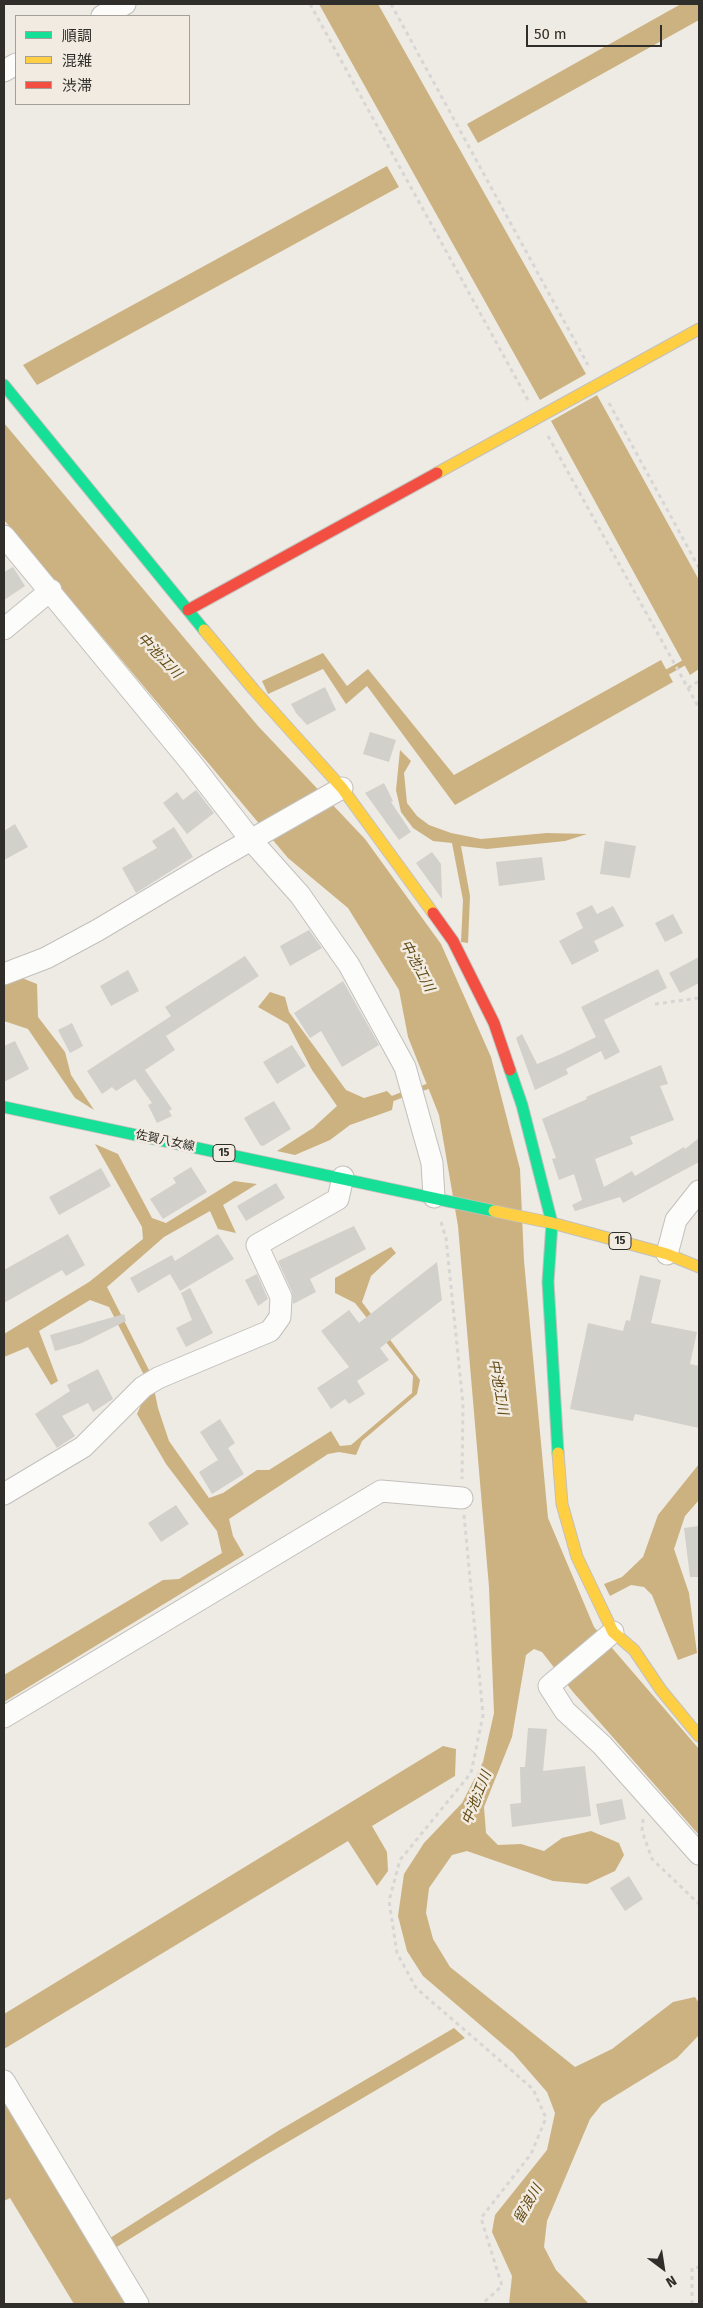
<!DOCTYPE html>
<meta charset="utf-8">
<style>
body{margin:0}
#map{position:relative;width:703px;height:2308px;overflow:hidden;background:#eeeae4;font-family:"Fira Sans","Noto Sans JP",sans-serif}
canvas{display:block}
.frame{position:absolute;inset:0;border:5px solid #302e2a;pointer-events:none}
.legend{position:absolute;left:15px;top:15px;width:175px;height:90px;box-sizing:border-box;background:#f1ebe1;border:1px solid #a49f98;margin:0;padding:6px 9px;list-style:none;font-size:15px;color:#302e2a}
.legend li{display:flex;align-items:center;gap:10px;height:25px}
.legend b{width:25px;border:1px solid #a49f98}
.north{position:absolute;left:638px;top:2243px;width:50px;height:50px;-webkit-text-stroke:4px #f1ebe1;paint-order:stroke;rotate:149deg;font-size:14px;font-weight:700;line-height:20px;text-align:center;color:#302e2a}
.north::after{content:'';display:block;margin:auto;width:18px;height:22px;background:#302e2a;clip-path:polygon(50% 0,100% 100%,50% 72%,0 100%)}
.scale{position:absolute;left:526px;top:25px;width:136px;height:22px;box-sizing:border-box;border:2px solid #302e2a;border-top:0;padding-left:6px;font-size:15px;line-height:18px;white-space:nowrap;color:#302e2a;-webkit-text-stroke:4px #f1ebe1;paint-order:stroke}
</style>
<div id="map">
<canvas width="703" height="2308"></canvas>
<div class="frame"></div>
<ul class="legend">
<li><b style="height:6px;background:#16e098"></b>順調</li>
<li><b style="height:6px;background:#ffcf43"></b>混雑</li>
<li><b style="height:6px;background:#f24e42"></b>渋滞</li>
</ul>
<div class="north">N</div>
<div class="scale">50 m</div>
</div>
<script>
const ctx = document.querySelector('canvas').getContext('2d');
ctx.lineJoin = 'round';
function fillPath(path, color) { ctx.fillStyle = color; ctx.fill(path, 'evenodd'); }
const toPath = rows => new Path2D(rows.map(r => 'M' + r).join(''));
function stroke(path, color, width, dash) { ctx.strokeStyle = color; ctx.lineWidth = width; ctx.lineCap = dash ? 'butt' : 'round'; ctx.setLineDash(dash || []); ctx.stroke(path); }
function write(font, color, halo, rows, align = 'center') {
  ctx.font = font + ' "Fira Sans","Noto Sans JP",sans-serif'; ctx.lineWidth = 5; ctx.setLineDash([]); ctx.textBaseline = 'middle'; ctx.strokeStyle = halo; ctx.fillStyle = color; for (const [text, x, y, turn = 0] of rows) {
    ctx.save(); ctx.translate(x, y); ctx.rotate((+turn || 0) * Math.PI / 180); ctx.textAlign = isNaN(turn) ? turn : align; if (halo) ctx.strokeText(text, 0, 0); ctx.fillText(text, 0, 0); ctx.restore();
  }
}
fillPath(toPath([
 [319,4,378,4,586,374,540,400],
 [681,4,699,4,699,20,478,143,467,124],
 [387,166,399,187,37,385,23,365],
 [597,395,699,580,699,669,690,675,551,421],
 [4,423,258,726,365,839,441,944,491,1057,520,1169,524,1261,548,1518,594,1627,699,1749,699,1835,573,1692,542,1652,534,1649,526,1655,512,1737,484,1807,486,1833,498,1845,521,1844,544,1851,562,1838,591,1831,619,1843,624,1855,615,1871,587,1884,553,1881,467,1851,452,1855,429,1888,426,1913,433,1939,450,1967,575,2067,612,2049,673,2002,695,1997,699,2003,699,2035,677,2058,602,2104,590,2119,547,2221,544,2247,556,2270,589,2304,509,2304,512,2276,492,2232,495,2215,547,2150,555,2113,547,2092,513,2053,423,1976,407,1951,398,1916,404,1874,424,1843,462,1803,483,1762,494,1713,489,1587,458,1226,439,1115,408,1037,399,990,348,908,288,858,4,520],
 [323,653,347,686,368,669,454,775,661,660,673,682,455,805,367,686,346,704,323,669,268,694,262,681],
 [400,750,411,761,404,773,407,803,417,816,429,825,451,833,481,839,547,833,587,834,565,841,487,849,461,846,470,896,468,943,461,942,463,900,452,843,433,841,413,828,401,812,396,790],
 [17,976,37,984,38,1017,65,1052,71,1075,94,1110,75,1098,28,1029,4,1021,4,983],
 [270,992,285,997,289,1012,346,1090,364,1098,387,1091,394,1098,392,1110,350,1125,330,1140,295,1155,277,1151,313,1128,337,1106,312,1070,288,1024,258,1007],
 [95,1144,118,1154,152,1218,166,1223,234,1181,257,1184,223,1205,236,1233,218,1229,210,1211,164,1237,107,1287,151,1374,158,1408,169,1441,209,1498,223,1493,257,1470,269,1470,331,1431,340,1446,351,1445,412,1393,413,1376,355,1303,335,1293,335,1278,391,1247,396,1253,371,1276,362,1302,420,1380,417,1394,362,1441,356,1455,339,1452,328,1454,229,1519,233,1536,244,1555,4,1702,4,1675,163,1580,179,1579,222,1553,217,1531,166,1464,137,1414,147,1391,144,1375,109,1307,90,1300,39,1331,58,1381,51,1385,28,1347,4,1357,4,1334,89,1282,143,1239,142,1227],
 [699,1464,699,1500,685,1516,674,1549,689,1593,697,1653,678,1660,652,1595,644,1587,631,1585,610,1596,604,1584,622,1577,643,1557,658,1515],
 [443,1746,456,1749,455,1776,372,1826,387,1852,388,1871,377,1886,348,1841,4,2049,4,2014],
 [454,2028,465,2038,257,2160,112,2250,107,2240,278,2131],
 [4,2101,95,2254,125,2304,74,2304,10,2198,4,2201]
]), '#ccb280');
stroke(toPath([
 [662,675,689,660],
 [420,1089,435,1084],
 [394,1098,404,1094]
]), '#ccb280', 5.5);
fillPath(toPath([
 [13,567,25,586,4,600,4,572],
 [325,687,336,710,307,725,296,713,291,704],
 [370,732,396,740,389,762,363,754],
 [384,783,393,801,391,802,411,832,399,840,365,793],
 [196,790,214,813,187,834,163,803,177,792,183,800],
 [15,824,28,847,4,860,4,831],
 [174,827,193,857,136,893,122,868,157,848,152,841],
 [605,841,636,846,630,878,600,874],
 [432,852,441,864,442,899,416,863],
 [542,857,545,880,499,886,496,862],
 [592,905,597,914,613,906,624,926,594,941,599,951,572,965,559,941,583,928,576,913],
 [673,914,683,933,665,942,655,923],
 [309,930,322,948,290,966,280,946],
 [245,956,259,976,166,1036,175,1050,145,1070,172,1109,169,1111,172,1116,157,1123,148,1105,152,1103,135,1079,116,1091,112,1087,102,1094,87,1071,171,1016,165,1007],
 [699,957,699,983,680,993,669,973],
 [658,969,667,988,604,1020,620,1052,605,1060,601,1051,566,1069,568,1074,535,1090,516,1038,522,1034,537,1064,559,1055,596,1037,581,1007],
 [128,970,139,991,111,1006,100,986],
 [343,981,379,1045,342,1067,321,1031,310,1038,294,1013],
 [72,1023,83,1046,70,1053,58,1030],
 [15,1041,29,1069,4,1082,4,1046],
 [292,1045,306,1066,277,1084,263,1062],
 [661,1065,668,1084,660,1086,674,1120,630,1137,633,1144,595,1159,604,1187,632,1171,635,1176,684,1147,685,1149,699,1138,699,1162,623,1203,620,1197,575,1211,572,1205,582,1200,574,1174,559,1180,552,1159,556,1158,542,1119,587,1099,586,1097],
 [274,1101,291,1129,263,1146,260,1145,244,1118],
 [191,1167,207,1192,163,1219,150,1199,176,1183,173,1178],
 [101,1168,111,1186,59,1215,49,1197],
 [276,1183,285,1198,246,1221,237,1206],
 [354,1226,366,1249,310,1279,316,1292,293,1304,292,1292,278,1261],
 [68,1234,85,1265,66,1276,62,1270,4,1303,4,1270],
 [218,1234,234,1259,180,1291,170,1274,138,1293,130,1278,172,1255,175,1261],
 [437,1262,442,1300,380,1348,389,1360,357,1381,365,1394,349,1404,345,1399,331,1409,317,1388,349,1367,321,1331,349,1310,359,1323],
 [257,1274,268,1299,258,1306,245,1280],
 [640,1275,661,1280,651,1323,697,1332,690,1364,699,1366,699,1428,635,1414,633,1421,570,1409,588,1323,623,1331,626,1320,630,1321],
 [190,1288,213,1333,186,1347,176,1328,192,1320,181,1293],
 [124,1314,126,1321,82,1343,55,1351,50,1335],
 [98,1369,113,1399,93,1412,88,1403,62,1416,75,1436,57,1448,35,1414,70,1391,67,1385],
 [220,1419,235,1443,228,1448,244,1474,212,1494,199,1472,218,1460,200,1432],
 [176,1505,189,1524,161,1542,148,1523],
 [699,1526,699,1577,690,1577,684,1528],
 [528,1728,547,1729,543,1771,585,1766,591,1816,512,1827,510,1804,521,1803,520,1767,525,1767],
 [622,1799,626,1819,600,1825,596,1804],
 [629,1876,643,1899,625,1911,610,1888]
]), '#d2d0cb');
const street = toPath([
 [102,16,125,4],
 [4,71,16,64],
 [4,536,192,764,251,840,300,895,349,965,405,1067,432,1163,434,1197],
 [4,629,51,590],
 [4,974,46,958,98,930,207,865,342,788],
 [667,1254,676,1220,699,1191],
 [4,1494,83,1447,143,1387,158,1378,270,1331,280,1317,281,1297,257,1245,338,1199,343,1177],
 [613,1632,549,1686,565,1711,602,1745,699,1854],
 [4,1717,381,1491,462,1498],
 [4,2081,138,2304]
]);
const fast = toPath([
 [4,385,204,630],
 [510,1070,522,1105,552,1223,548,1282,558,1453],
 [4,1107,494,1211]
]);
const slow = toPath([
 [437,473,699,329],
 [204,630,254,690,342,788,433,913],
 [494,1211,552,1223,667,1254,699,1267],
 [558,1453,562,1504,577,1557,613,1632,634,1650,661,1690,699,1736]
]);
const jam = toPath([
 [188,610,437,473],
 [433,913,453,941,494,1023,510,1070]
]);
stroke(street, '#c3c0bc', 23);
stroke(fast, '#c3c0bc', 13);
stroke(slow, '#c3c0bc', 13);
stroke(jam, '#c3c0bc', 13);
stroke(toPath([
 [310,4,528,400],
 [391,4,588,365],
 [609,403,699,568],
 [548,436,699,708],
 [688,688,699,681],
 [655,1004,699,998],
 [441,1222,446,1238,463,1404,462,1479],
 [464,1515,483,1715,471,1773,400,1860,389,1901,397,1953,416,1988,533,2089,546,2118,531,2154,481,2218,502,2286,482,2304],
 [643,1819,642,1831,652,1859,699,1904],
 [692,2304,692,2268,699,2267]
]), '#d8d6d5', 3, [4, 4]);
stroke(street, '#fcfcfb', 21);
stroke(fast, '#16e098', 11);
stroke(slow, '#ffcf43', 11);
stroke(jam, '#f24e42', 11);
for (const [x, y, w] of [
 [224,1153,22],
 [620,1241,22]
]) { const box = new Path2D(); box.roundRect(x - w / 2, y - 8.5, w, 17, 4); ctx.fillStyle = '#f1ebe1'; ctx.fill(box); stroke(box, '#302e2a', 1); }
write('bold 11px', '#302e2a', null, [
 ["15",224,1153],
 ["15",620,1241]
]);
write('12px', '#302e2a', '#f1ebe1', [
 ["佐賀八女線",165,1141,12]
]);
write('italic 14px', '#604811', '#f1ebe1', [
 ["中池江川",159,656,46],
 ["中池江川",417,966,62],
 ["中池江川",498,1387,80],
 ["中池江川",477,1798,-68],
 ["留浪川",528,2204,-60]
]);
</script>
